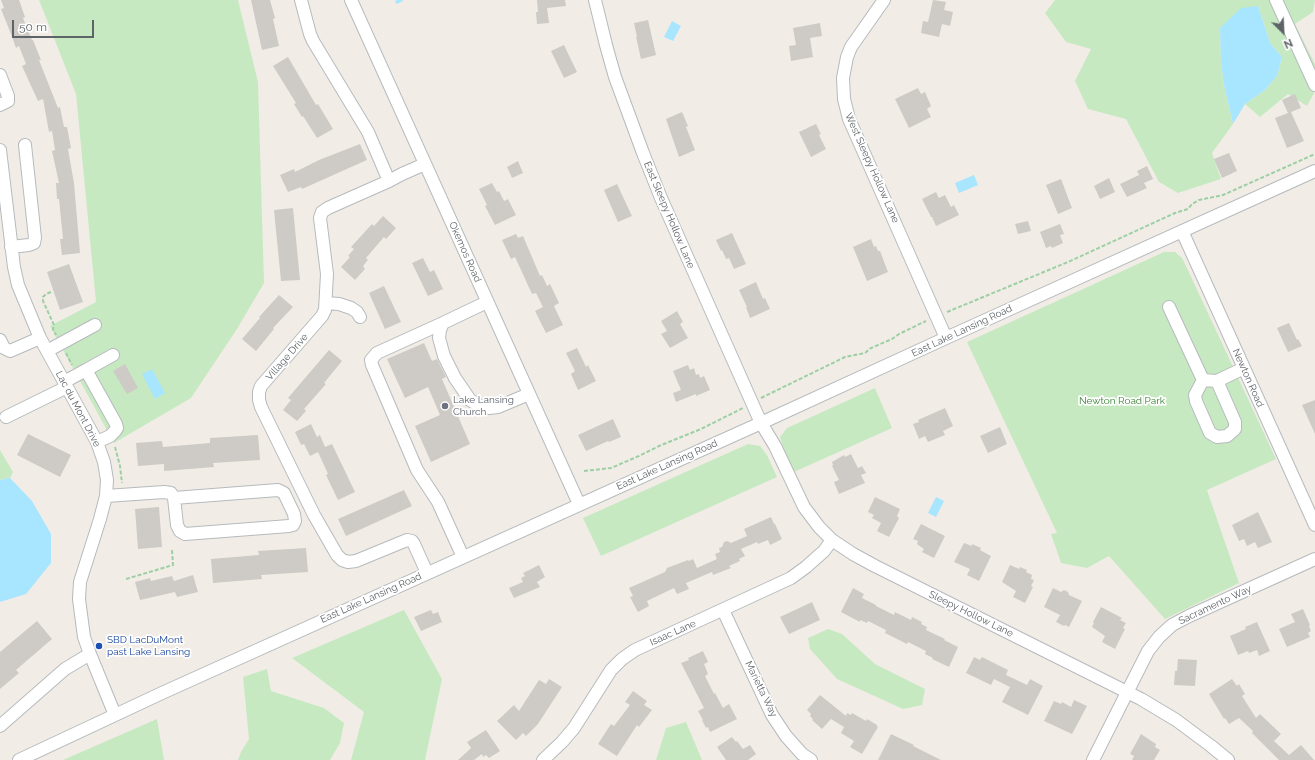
<!DOCTYPE html>
<style>
body{margin:0}
#map{position:relative;width:1315px;height:760px;overflow:hidden;background:#f1ede6;font-family:Raleway,sans-serif}
canvas{display:block}
.north{position:absolute;left:1263px;top:12px;width:40px;height:40px;-webkit-text-stroke:3px #fff;paint-order:stroke;rotate:156deg;font-size:11px;font-weight:700;line-height:16px;text-align:center;color:#5e6367}
.north::after{content:'';display:block;margin:auto;width:14px;height:18px;background:#5e6367;clip-path:polygon(50% 0,100% 100%,50% 72%,0 100%)}
.scale{position:absolute;left:12px;top:20px;width:82px;height:18px;box-sizing:border-box;border:2px solid #5e6367;border-top:0;padding-left:5px;font-size:12px;line-height:14px;white-space:nowrap;color:#5e6367;-webkit-text-stroke:3px #fff;paint-order:stroke}
</style>
<div id="map">
<canvas width="1315" height="760"></canvas>
<div class="north">N</div>
<div class="scale">50 m</div>
</div>
<script>
const ctx = document.querySelector('canvas').getContext('2d');
ctx.lineJoin = 'round';
function fillPath(path, color) { ctx.fillStyle = color; ctx.fill(path, 'evenodd'); }
const toPath = rows => new Path2D(rows.map(r => 'M' + r).join(''));
function stroke(path, color, width, dash) { ctx.strokeStyle = color; ctx.lineWidth = width; ctx.lineCap = dash ? 'butt' : 'round'; ctx.setLineDash(dash || []); ctx.stroke(path); }
function write(font, color, halo, rows, align = 'center') {
  ctx.font = font + ' Raleway,sans-serif'; ctx.lineWidth = 3.5; ctx.setLineDash([]); ctx.textBaseline = 'middle'; ctx.strokeStyle = halo; ctx.fillStyle = color; for (const [text, x, y, turn = 0] of rows) {
    ctx.save(); ctx.translate(x, y); ctx.rotate((+turn || 0) * Math.PI / 180); ctx.textAlign = isNaN(turn) ? turn : align; if (halo) ctx.strokeText(text, 0, 0); ctx.fillText(text, 0, 0); ctx.restore();
  }
}
fillPath(toPath([
 [39,0,238,0,258,82,264,283,237,329,191,398,114,443,50,326,96,302,76,94],
 [1055,0,1315,0,1313,12,1295,24,1315,64,1315,91,1307,106,1288,94,1260,117,1245,104,1265,90,1277,76,1282,57,1270,43,1258,6,1220,28,1221,62,1224,85,1233,124,1212,153,1221,179,1178,193,1159,182,1126,119,1088,109,1075,81,1091,49,1066,42,1045,13],
 [1164,252,1175,252,1182,258,1186,266,1276,459,1207,490,1239,583,1165,619,1109,556,1087,568,1061,563,1051,534,1057,533,967,342],
 [875,388,892,428,794,472,783,447,780,437,787,428],
 [748,444,760,446,767,455,777,477,601,556,583,518],
 [0,450,13,472,10,478,0,480],
 [404,610,442,679,425,760,351,760,364,712,292,658],
 [828,629,842,634,875,664,925,689,922,705,903,709,837,679,810,649,808,638],
 [267,669,271,691,324,708,344,723,340,743,330,760,238,760,241,752,249,739,243,677],
 [157,719,164,760,63,760],
 [686,722,702,760,656,760,666,728]
]), '#c7e9c2');
fillPath(toPath([
 [1258,6,1270,43,1282,57,1277,76,1265,90,1245,104,1233,124,1224,85,1221,62,1220,28,1241,8],
 [672,21,681,26,673,41,664,37],
 [974,175,978,185,959,193,955,183],
 [152,369,165,393,155,399,142,374],
 [10,478,32,501,51,534,51,563,26,594,0,602,0,480],
 [936,497,944,501,936,517,928,513]
]), '#a8e5ff');
stroke(toPath([
 [397,2,401,0]
]), '#a8e5ff', 3.5);
fillPath(toPath([
 [1,0,19,0,25,17,23,18,32,40,33,40,41,60,39,60,58,108,60,107,64,127,67,127,71,148,68,149,74,183,80,253,62,255,60,239,63,239,59,199,57,199,56,183,59,183,52,151,55,150,52,131,49,132,43,99,38,101,22,66,26,64,19,46,16,48,11,34,1,9,4,8],
 [251,0,270,0,275,18,273,19,279,46,262,50],
 [537,0,565,0,566,6,547,8,549,23,537,24,536,12,538,12],
 [933,0,946,2,944,10,953,12,950,26,942,24,939,37,921,33,923,21,928,22],
 [648,20,656,55,641,59,636,37,637,37,634,23],
 [820,23,822,36,810,38,813,57,791,61,789,46,796,45,793,28],
 [564,45,577,72,564,78,551,51],
 [288,57,316,105,318,104,333,129,317,138,303,116,302,117,294,104,296,103,273,66],
 [918,88,921,94,925,92,931,106,927,109,931,117,909,128,895,99],
 [1295,94,1301,108,1291,112,1304,141,1287,148,1275,118,1288,113,1282,100],
 [682,112,688,126,686,127,695,150,679,157,666,119],
 [816,124,821,134,819,135,826,149,811,157,799,132],
 [360,144,367,160,302,189,301,187,288,192,280,175,294,169,295,172,319,160],
 [1229,153,1237,171,1222,178,1214,159],
 [518,161,523,173,512,178,507,167],
 [1147,166,1153,179,1144,183,1147,188,1127,197,1120,184,1139,175,1137,171],
 [1109,178,1115,192,1100,199,1094,186],
 [1061,179,1072,208,1058,214,1046,185],
 [492,183,497,192,499,191,504,201,508,199,516,215,495,225,485,206,487,205,479,189],
 [617,184,632,216,618,222,604,190],
 [936,192,939,198,945,195,951,207,954,205,959,215,936,226,932,217,931,217,922,199],
 [293,208,300,280,281,281,274,210],
 [383,216,396,228,386,239,384,237,366,258,368,260,363,266,365,269,355,280,341,267,350,257,348,256,354,249,351,247,372,224,374,226],
 [1028,221,1031,231,1018,234,1015,224],
 [1060,224,1064,234,1060,235,1063,243,1052,248,1051,246,1046,248,1040,232],
 [732,233,746,264,734,269,729,258,726,259,722,250,721,251,716,240],
 [516,234,518,238,523,236,540,276,542,275,547,286,550,284,559,303,554,306,563,325,546,333,535,311,543,307,536,293,532,294,515,257,511,259,502,240],
 [871,239,874,247,876,246,878,251,880,251,888,272,867,281,853,247],
 [423,258,430,272,434,270,443,289,428,296,412,263],
 [69,264,83,302,60,310,47,272],
 [756,282,763,299,765,298,770,309,750,318,746,307,747,307,739,290],
 [384,286,401,322,385,329,369,293],
 [279,295,293,307,273,328,274,329,256,351,242,339,260,318,259,317],
 [677,311,683,322,680,324,688,338,670,348,661,334,667,331,661,321],
 [1289,323,1297,340,1298,339,1302,346,1288,352,1277,328],
 [424,343,432,361,437,359,446,377,442,379,470,444,431,462,415,426,440,415,428,387,405,398,387,359],
 [577,348,586,367,588,365,596,381,578,390,571,374,575,371,566,353],
 [329,350,342,361,324,383,326,384,304,409,306,411,297,421,283,410,291,400,288,398],
 [125,364,138,388,127,394,113,371],
 [688,365,690,370,694,368,696,375,699,374,700,378,704,376,710,390,696,396,696,394,676,402,673,393,681,390,673,371],
 [1315,400,1315,434,1302,405],
 [945,408,953,426,943,431,945,435,928,442,925,436,919,439,913,424,919,422,918,420],
 [613,419,621,437,609,442,608,441,586,451,578,435],
 [311,424,317,437,320,435,325,447,332,444,355,492,338,500,326,475,328,474,318,452,310,456,304,444,301,445,295,432],
 [1000,427,1007,444,988,453,980,436],
 [28,434,71,455,60,477,17,455],
 [258,435,260,460,213,463,214,467,164,471,164,464,138,466,136,443,162,441,163,447,210,443,210,438],
 [851,454,858,468,862,466,866,473,861,475,865,483,839,494,834,482,839,480,832,466,833,465,832,462,844,455,845,457],
 [404,490,412,506,346,536,338,519],
 [875,497,900,509,897,516,899,518,889,537,877,531,881,523,872,518,874,515,868,512],
 [159,507,162,547,138,549,135,509],
 [1258,512,1272,542,1258,548,1255,542,1247,546,1244,539,1239,541,1232,525],
 [771,517,774,524,775,524,782,539,770,545,768,540,758,544,757,542,741,549,745,556,739,559,740,561,729,566,731,568,713,575,712,572,686,583,689,589,677,594,674,588,647,601,649,606,638,612,630,597,633,596,629,588,665,572,667,568,688,560,689,561,693,559,697,568,717,559,715,554,720,552,719,548,722,547,724,542,727,541,731,543,747,536,744,529],
 [921,524,945,536,934,558,922,552,924,549,917,544,918,541,913,539],
 [964,543,972,546,972,544,981,548,980,550,991,556,979,581,967,575,970,569,954,562],
 [306,548,308,572,261,575,262,579,213,583,211,559,259,555,258,551],
 [539,565,545,577,537,582,540,587,514,598,509,588,523,582,521,578,525,576,523,573],
 [1010,565,1019,569,1020,567,1027,570,1026,572,1032,575,1031,579,1034,580,1031,586,1033,587,1025,603,1013,597,1016,591,1002,582],
 [193,575,198,592,177,597,175,592,140,600,135,582,150,578,151,581,172,576,174,581],
 [853,588,864,594,862,598,876,605,876,606,894,615,895,612,911,620,912,617,922,622,921,624,927,627,926,630,945,639,944,640,958,647,949,667,932,659,933,658,925,654,926,651,908,642,907,644,885,633,886,630,868,621,867,623,860,620,860,622,841,612],
 [1053,588,1061,592,1064,590,1068,592,1069,595,1082,601,1069,627,1065,625,1064,626,1056,622,1060,615,1044,607],
 [812,602,820,620,789,634,780,617],
 [1101,607,1122,618,1120,620,1126,623,1123,628,1125,629,1115,649,1102,642,1105,636,1092,627,1094,623,1093,622],
 [1303,609,1310,625,1309,626,1311,631,1308,633,1310,637,1287,647,1279,629,1295,622,1291,614],
 [431,610,433,614,438,612,442,622,421,631,414,617],
 [37,621,52,639,16,670,19,673,0,689,0,652],
 [1257,622,1270,651,1259,656,1257,650,1249,653,1248,651,1238,655,1230,636,1246,629,1245,627],
 [703,651,708,662,704,664,708,674,705,676,714,694,715,693,723,708,729,704,737,719,710,732,708,727,706,728,702,720,703,720,698,711,704,708,681,663,689,660,688,658],
 [974,657,980,660,982,657,1008,670,1006,675,1027,685,1030,679,1043,686,1028,715,1002,702,1010,687,994,679,991,685,966,673],
 [1178,659,1197,660,1195,686,1174,685,1175,671,1177,671],
 [549,679,562,687,538,724,526,736,523,733,516,740,497,721,514,705,519,711,539,680,546,684],
 [1232,679,1237,686,1239,684,1245,694,1242,696,1256,718,1260,714,1281,734,1274,741,1289,755,1301,745,1314,760,1279,760,1252,733,1253,731,1239,718,1229,724,1225,718,1224,719,1209,694],
 [633,691,647,701,644,705,652,710,639,727,637,725,617,756,598,744,611,724,614,726,630,705,625,702],
 [820,695,846,716,847,713,851,715,852,713,866,721,867,719,877,725,877,727,878,727,862,754,850,747,854,741,841,733,844,727,831,719,822,729,812,720,813,719,810,716,811,714,807,710],
 [1074,700,1087,706,1072,734,1044,721,1054,701,1061,704,1062,702,1071,707],
 [486,730,500,751,489,758,486,755,483,757,482,754,474,760,458,760,471,748,467,742],
 [891,734,914,745,913,746,941,760,878,760],
 [1141,734,1156,744,1155,747,1160,750,1154,760,1132,760,1134,756,1130,754],
 [732,737,736,742,737,741,743,749,750,745,756,754,748,760,726,760,717,747]
]), '#cecac5');
const minor = toPath([
 [301,0,310,34,313,41,368,132,389,181],
 [351,0,579,504],
 [595,0,606,45,615,77,643,153,661,198,761,423,775,446,804,507,819,527,832,540,853,554,875,566,1141,699,1176,720,1211,746,1228,760],
 [884,0,851,47,847,57,843,78,844,99,849,119,946,338],
 [1276,0,1315,85],
 [0,75,8,96,8,101,0,105],
 [0,150,14,267,18,285,40,338,97,442,104,462,107,480,106,496,100,519,80,582,79,599,84,637,90,654,115,715],
 [425,164,402,174,389,181,328,208,322,212,320,218,327,274,325,310,322,316,261,386,259,392,259,400,261,407,314,515,337,555,342,560,348,562,356,561,407,540,412,541,414,544,427,573],
 [1182,231,1315,525],
 [11,247,29,245,34,243,35,238,25,145],
 [487,302,443,323,440,330,439,338,444,356,455,378,470,400,480,406,489,408,498,407,529,394],
 [326,303,339,304,351,308,357,312,360,317],
 [1169,307,1203,380,1217,381,1244,368],
 [443,323,377,353,371,360,372,365,417,470,438,502,463,557],
 [0,340,4,348,10,351,40,338],
 [47,351,95,325],
 [86,370,113,355],
 [1203,380,1195,395,1196,401,1210,433,1217,437,1227,436,1235,429,1235,422,1217,381],
 [64,382,86,370,116,424,117,428,115,431,110,436,97,442],
 [6,417,67,387],
 [106,496,164,492,171,493,174,498,177,525,180,531,185,534,289,526,293,525,295,521,294,514,284,493,278,490,174,498],
 [723,610,772,715,786,736,802,754,811,760],
 [0,726,65,669,90,654],
 [19,760,162,693,761,423,946,338,1315,171],
 [543,760,562,742,574,728,611,670,622,659,635,650,791,578,806,567,824,551,832,540],
 [1093,760,1148,651,1159,637,1172,625,1189,616,1315,559]
]);
stroke(minor, '#b6babd', 14);
stroke(toPath([
 [51,292,46,294,43,297,43,301,54,325,53,329,56,335],
 [947,312,1068,262,1175,213,1188,209,1192,204,1199,200,1223,195,1315,154],
 [66,353,72,365],
 [761,398,845,357,865,353,871,348,892,339,899,334,926,321],
 [115,447,120,466,122,483],
 [584,471,611,468,639,456,659,446,701,429,743,408],
 [126,579,173,565,172,550]
]), '#9dcfa4', 2, [4, 2]);
stroke(minor, '#fff', 12);
for (const [x, y, r, color] of [
 [445,406,4,"#6b7280"],
 [99,646,4,"#1a4fb4"]
]) { const dot = new Path2D(); dot.arc(x, y, r, 0, 2 * Math.PI); ctx.fillStyle = color; ctx.fill(dot); stroke(dot, '#fff', 1.5); }
write('10px', '#5e6367', '#fff', [
 ["West Sleepy Hollow Lane",872,168,66],
 ["East Sleepy Hollow Lane",669,215,67],
 ["Okemos Road",465,252,66],
 ["East Lake Lansing Road",962,331,-25],
 ["Village Drive",287,357,-49],
 ["Newton Road",1248,378,66],
 ["Lac du Mont Drive",78,409,62],
 ["East Lake Lansing Road",667,465,-24],
 ["East Lake Lansing Road",371,598,-24],
 ["Sacramento Way",1215,605,-25],
 ["Sleepy Hollow Lane",971,614,26],
 ["Isaac Lane",673,633,-24],
 ["Marietta Way",761,689,64]
]);
write('10px', '#5b616d', '#fff', [
 ["Lake Lansing",453,400],
 ["Church",453,412]
], 'left');
write('10px', '#388330', '#fff', [
 ["Newton Road Park",1122,401]
]);
write('10px', '#164399', '#fff', [
 ["SBD LacDuMont",107,640],
 ["past Lake Lansing",107,652]
], 'left');
</script>
